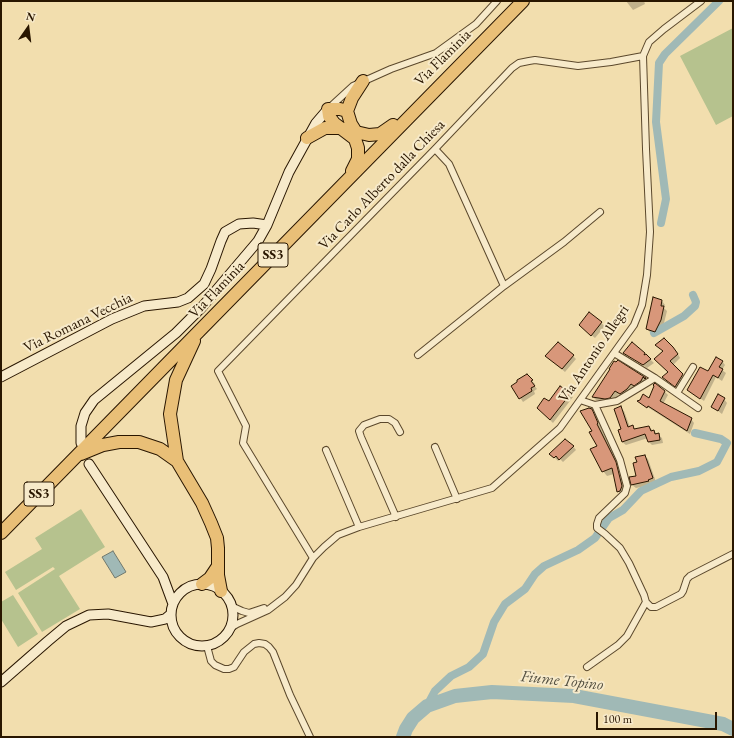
<!DOCTYPE html>
<style>
body{margin:0}
#map{position:relative;width:734px;height:738px;overflow:hidden;background:#f2deae;font-family:"EB Garamond",serif}
canvas{display:block}
.frame{position:absolute;inset:0;border:2px solid #291600;pointer-events:none}
.north{position:absolute;left:8px;top:8px;width:40px;height:40px;-webkit-text-stroke:3px #f7eaca;paint-order:stroke;rotate:14deg;font-size:11px;font-weight:700;line-height:16px;text-align:center;color:#291600}
.north::after{content:'';display:block;margin:auto;width:14px;height:18px;background:#291600;clip-path:polygon(50% 0,100% 100%,50% 72%,0 100%)}
.scale{position:absolute;left:596px;top:712px;width:121px;height:18px;box-sizing:border-box;border:2px solid #291600;border-top:0;padding-left:5px;font-size:12px;line-height:14px;white-space:nowrap;color:#291600;-webkit-text-stroke:3px #f7eaca;paint-order:stroke}
</style>
<div id="map">
<canvas width="734" height="738"></canvas>
<div class="frame"></div>
<div class="north">N</div>
<div class="scale">100 m</div>
</div>
<script>
const ctx = document.querySelector('canvas').getContext('2d');
ctx.lineJoin = 'round';
function fillPath(path, color) { ctx.fillStyle = color; ctx.fill(path, 'evenodd'); }
const toPath = rows => new Path2D(rows.map(r => 'M' + r).join(''));
function stroke(path, color, width, dash) { ctx.strokeStyle = color; ctx.lineWidth = width; ctx.lineCap = dash ? 'butt' : 'round'; ctx.setLineDash(dash || []); ctx.stroke(path); }
function write(font, color, halo, rows, align = 'center') {
  ctx.font = font + ' "EB Garamond",serif'; ctx.lineWidth = 4; ctx.setLineDash([]); ctx.textBaseline = 'middle'; ctx.strokeStyle = halo; ctx.fillStyle = color; for (const [text, x, y, turn = 0] of rows) {
    ctx.save(); ctx.translate(x, y); ctx.rotate((+turn || 0) * Math.PI / 180); ctx.textAlign = isNaN(turn) ? turn : align; if (halo) ctx.strokeText(text, 0, 0); ctx.fillText(text, 0, 0); ctx.restore();
  }
}
fillPath(toPath([
 [733,28,733,116,716,125,680,56],
 [81,509,105,547,59,576,80,609,42,632,18,593,55,569,53,567,16,590,5,572,42,549,35,538],
 [13,595,38,634,18,647,1,619,1,602]
]), '#b6c28e');
const water = toPath([
 [113,551,126,572,115,578,102,557,113,551]
]);
fillPath(water, '#a0b9b6');
stroke(water, '#70786d', 1);
fillPath(toPath([
 [626,1,644,1,645,4,633,10],
 [654,299,662,301,665,305,664,308,667,311,664,323,658,335,650,332,647,329],
 [589,314,605,326,595,338,584,329],
 [664,339,677,352,680,358,673,365,686,378,679,389,663,377,669,372,664,352],
 [633,343,654,363,647,368,625,353],
 [573,356,576,359,565,372,550,359],
 [722,361,725,365,722,370,726,373,722,381,716,377,704,401,688,390],
 [618,362,646,379,644,384,624,396,619,394,613,401,596,400,593,397],
 [527,376,535,384,534,385,537,389,534,391,535,394,523,402,513,387],
 [664,391,668,395,663,404,691,419,694,423,690,434,638,401,649,399],
 [570,394,573,397,553,423,538,408],
 [724,399,727,403,722,414,713,407],
 [621,408,624,411,630,427,632,427,636,430,649,427,662,438,663,443,652,445,649,442,648,438,626,445,622,442],
 [591,410,596,414,602,428,601,428,620,467,626,491,623,496,618,491,614,474,607,476,603,471,599,446,593,431],
 [573,446,576,450,563,462,560,459,558,461,551,454],
 [644,456,648,459,656,482,650,483,651,485,636,488,632,485,630,478,637,477,638,463]
]), '#0003');
stroke(toPath([
 [661,223,666,199,656,122,659,63,665,54,719,1],
 [654,333,684,316,695,306,696,302,693,295],
 [427,706,435,691,451,676,469,667,483,654,494,622,505,604,525,589,535,574,544,566,578,550,595,538,609,518,623,510,641,491,671,477,699,471,717,462,727,443,721,439,695,433]
]), '#a0b9b6', 8);
stroke(toPath([
 [403,737,406,729,413,718,427,706,455,696,492,692,574,696,723,724,733,729]
]), '#a0b9b6', 14);
const building = toPath([
 [653,297,662,300,661,306,664,306,661,320,655,332,646,329,653,297],
 [589,312,602,322,591,336,579,325,589,312],
 [664,338,673,347,678,354,670,361,683,374,675,387,662,377,668,372,654,359,663,351,655,345,664,338],
 [558,342,574,355,562,369,545,356,558,342],
 [632,342,645,353,644,355,646,354,651,359,643,365,623,353,632,342],
 [716,357,723,361,719,367,723,369,718,378,713,375,700,399,687,390,700,367,708,371,716,357],
 [618,360,646,378,645,379,643,377,641,381,634,386,631,384,627,389,620,394,615,391,610,398,605,399,592,397,610,369,609,369,614,361,616,362,618,360],
 [527,374,533,380,531,381,535,386,531,388,532,391,519,399,511,386,517,382,517,380,527,374],
 [655,383,665,391,660,401,692,418,687,431,648,406,647,408,637,401,640,400,643,394,649,398,654,386,653,385,655,383],
 [560,386,571,393,550,420,537,408,544,398,549,401,560,386],
 [718,394,725,398,718,411,711,407,718,394],
 [621,406,628,427,633,425,634,429,649,426,651,431,654,430,655,434,659,433,660,440,648,442,645,434,622,442,618,430,621,429,614,409,621,406],
 [589,408,592,409,598,423,597,424,616,462,622,486,620,491,617,492,612,468,602,472,590,449,597,446,589,432,592,431,580,411,589,408],
 [565,439,574,446,559,460,556,456,554,458,549,454,565,439],
 [645,455,653,478,648,480,649,481,631,485,629,477,636,476,633,463,637,462,635,457,645,455]
]);
fillPath(building, '#d8977a');
stroke(building, '#291600', 1);
const street = toPath([
 [329,108,353,86,391,69,436,53,476,24,497,1],
 [435,149,449,164,504,286],
 [614,353,655,378,698,408],
 [418,355,504,286,564,242,600,212],
 [677,393,693,367],
 [580,400,595,405,620,460,627,486,625,493,599,518,597,524,597,528,605,534,620,548,629,563,644,595,646,602,627,636,618,645,587,667],
 [595,405,617,401,655,378],
 [435,447,457,499],
 [326,450,359,527],
 [396,517,361,437,359,431,364,425,380,419,389,419,395,423,400,432],
 [313,558,243,443,246,426,218,371,435,149,512,68,519,63,529,61,535,60,578,66,611,62,643,56],
 [646,602,651,607,656,607,681,594,683,591,687,579,690,576,733,554],
 [231,606,242,611,249,613,264,608],
 [229,629,237,624,268,610,285,597,296,585,313,558,324,547,338,535,359,527,492,488,560,428,634,325,642,305,647,275,650,232,646,149,643,56,649,42,664,29,701,1],
 [207,646,211,661,215,665,224,669,229,669,234,667,244,652,254,644,259,643,265,644,269,647,273,652,290,695,310,737]
]);
const secondary = toPath([
 [1,377,112,319,144,306,178,302,188,298,204,284,211,269,221,241,225,232,239,224,253,223,267,225],
 [81,443,81,426,85,413,94,400,176,333,202,307,258,241,267,225,289,172,316,123,328,109],
 [89,464,163,577,173,604],
 '171 615a31 31 0 1 1 62 0a31 31 0 1 1-62 0Z',
 [1,682,48,641,66,626,89,615,108,614,151,622,165,619,171,614]
]);
const highway = toPath([
 [363,81,352,98,347,111,351,124,356,132,369,135,380,134,393,125],
 [347,111,340,109,328,109,329,116,334,123,355,139,358,148,358,159,352,171],
 [307,138,325,128,341,128],
 [194,341,176,380,170,414,177,461,202,503,211,523,217,538,218,548,218,575,221,591],
 [81,454,103,445,119,442,139,442,160,449,177,461],
 [1,533,523,1],
 [202,584,210,578,218,566]
]);
stroke(street, '#5b482c', 8);
stroke(secondary, '#291600', 11);
stroke(highway, '#291600', 14);
stroke(street, '#f7eaca', 6);
stroke(secondary, '#f7eaca', 9);
stroke(highway, '#e9bf77', 12);
for (const [x, y, w] of [
 [273,255,30],
 [39,494,30]
]) { const box = new Path2D(); box.roundRect(x - w / 2, y - 12, w, 24, 3); ctx.fillStyle = '#f7eaca'; ctx.fill(box); stroke(box, '#291600', 1); }
write('bold 14px', '#291600', null, [
 ["SS3",273,255],
 ["SS3",39,494]
]);
write('15px', '#291600', '#f7eaca', [
 ["Via Flaminia",443,58,-45],
 ["Via Carlo Alberto dalla Chiesa",382,185,-46],
 ["Via Flaminia",217,290,-46],
 ["Via Romana Vecchia",78,323,-26],
 ["Via Antonio Allegri",594,354,-56]
]);
write('italic 16px', '#534f40', '#f7eaca', [
 ["Fiume Topino",562,681,6]
]);
</script>
